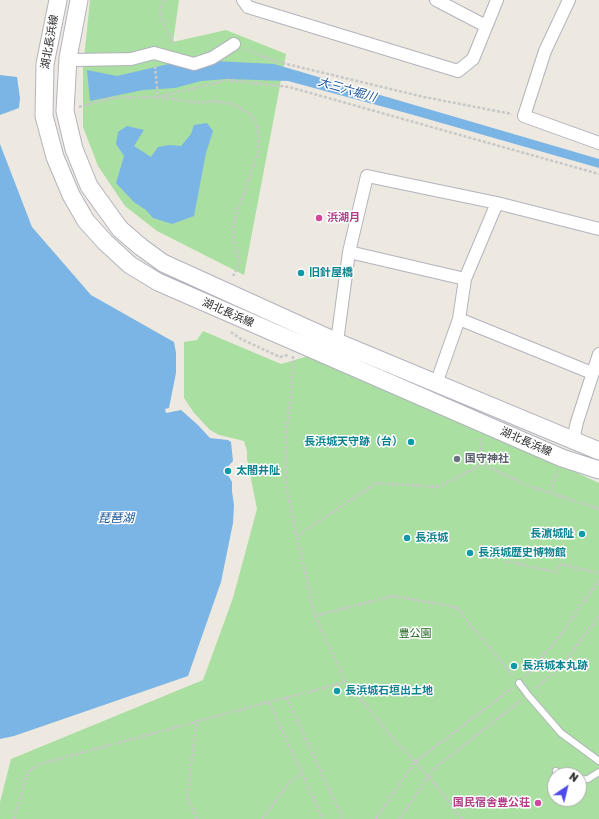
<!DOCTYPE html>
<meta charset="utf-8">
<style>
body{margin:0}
#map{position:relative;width:599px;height:819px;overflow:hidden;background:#ede9e0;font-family:Rubik,sans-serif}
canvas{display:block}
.north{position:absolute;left:547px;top:767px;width:40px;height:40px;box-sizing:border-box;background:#fff;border:1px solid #ababab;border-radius:50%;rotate:35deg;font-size:11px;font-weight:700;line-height:16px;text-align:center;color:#2c2c2c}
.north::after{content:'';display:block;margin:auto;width:14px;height:18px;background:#4e4ced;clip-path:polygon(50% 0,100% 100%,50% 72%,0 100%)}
</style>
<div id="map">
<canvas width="599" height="819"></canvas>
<div class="north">N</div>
</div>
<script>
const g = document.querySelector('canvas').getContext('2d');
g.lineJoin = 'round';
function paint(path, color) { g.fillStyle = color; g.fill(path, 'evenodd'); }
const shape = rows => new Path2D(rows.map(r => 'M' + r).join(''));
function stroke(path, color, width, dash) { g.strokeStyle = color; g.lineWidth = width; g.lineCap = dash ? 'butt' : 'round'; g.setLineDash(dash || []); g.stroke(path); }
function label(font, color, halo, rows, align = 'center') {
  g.font = font + ' Rubik,"Noto Sans JP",sans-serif'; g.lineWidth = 3; g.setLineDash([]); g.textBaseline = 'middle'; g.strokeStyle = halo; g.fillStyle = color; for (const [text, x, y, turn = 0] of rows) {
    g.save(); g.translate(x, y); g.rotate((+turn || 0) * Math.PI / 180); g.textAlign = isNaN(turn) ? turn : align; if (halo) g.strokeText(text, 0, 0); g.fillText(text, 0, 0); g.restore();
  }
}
paint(shape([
 [90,0,179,0,173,42,226,30,286,54,244,275,157,231,125,206,98,166,83,127,83,68],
 [203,331,281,364,312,355,524,448,599,483,599,819,0,819,0,802,11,759,203,680,233,598,257,509,247,459,247,451,244,441,219,435,210,430,194,413,184,398,184,342,197,340],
 [555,775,579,775,579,799,555,799]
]), '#a9dfa0');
paint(shape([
 [214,61,274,64,599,159,599,168,410,114,288,81,227,79,201,81,175,88,143,90,90,101,87,70,117,76,173,63],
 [0,75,17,77,20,98,19,108,0,115],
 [207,123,213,131,206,153,194,216,172,224,153,218,146,210,134,202,116,183,124,156,116,144,118,132,127,126,144,130,134,146,151,157,158,147,169,145,181,146,191,134,194,125],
 [0,144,32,227,91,295,174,342,176,353,176,373,169,408,165,409,166,413,181,410,198,425,210,438,228,440,231,442,233,461,225,470,232,482,232,491,234,505,233,523,221,582,188,676,14,736,0,739]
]), '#7bb5e6');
const lane = shape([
 [519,683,528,695,561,733,599,761],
 [556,771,562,775],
 [579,780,588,779,599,772]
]);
const street = shape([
 [243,0,248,7,458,71,473,59,497,0],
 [436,0,486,26],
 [569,0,545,51,524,116,599,143],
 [68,58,76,60,131,59,154,53,194,64,212,58,234,44],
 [349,252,465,279],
 [459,319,592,373],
 [337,342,349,252,367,176,497,203,599,229],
 [436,384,459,319,465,279,497,203],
 [573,440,577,422,599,354]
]);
const secondary = shape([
 [58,0,45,64,44,116,55,157,71,195,86,221,105,242,130,265,158,282,562,458,599,470],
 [79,0,68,58,65,111,74,149,89,186,120,229,141,247,163,263,337,342,599,451]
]);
stroke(lane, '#b3b3be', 8);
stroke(street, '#b3b3be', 14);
stroke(secondary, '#b3b3be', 19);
stroke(shape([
 [164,0,159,13,173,42,170,44],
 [245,49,274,61,424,97,512,114],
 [155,66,158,97,201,103,214,101,233,104,250,114,256,123,259,135,258,153,234,221,234,243,240,263,233,276],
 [79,107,111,98,158,97,227,80,289,87,599,174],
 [231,332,241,339,280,357,288,355],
 [293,356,291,396,286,435,286,487,297,536],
 [480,438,482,464],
 [551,492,557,471],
 [505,561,555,572,560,564,599,573],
 [315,616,392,596,456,607,514,677],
 [525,677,559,637,599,580],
 [535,688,562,666,599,616],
 [286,697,343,819],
 [302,773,323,819],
 [14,819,28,772,40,764,269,702,346,682],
 [197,819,187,797,197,722],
 [262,819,289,783,302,773,269,702],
 [376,819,415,762,512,688],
 [399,819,434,769,521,700],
 [462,819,440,790,386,730,346,682,315,616,297,536,376,483,439,487,482,464,529,486,599,509]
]), '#c8c8c8', 2.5, [3, 2]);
stroke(lane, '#fff', 6);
stroke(street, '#fff', 12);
stroke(secondary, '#fff', 17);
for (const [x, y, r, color] of [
 [319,218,4,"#d1479c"],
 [301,273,4,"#0f9aa8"],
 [411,442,4,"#0f9aa8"],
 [457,459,4,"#6b7280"],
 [228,471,4,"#0f9aa8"],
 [582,534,4,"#0f9aa8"],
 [407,538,4,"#0f9aa8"],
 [470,553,4,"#0f9aa8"],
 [514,666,4,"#0f9aa8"],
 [337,691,4,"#0f9aa8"],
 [538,803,4,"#d1479c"]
]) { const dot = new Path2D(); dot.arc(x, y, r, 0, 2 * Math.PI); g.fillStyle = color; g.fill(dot); stroke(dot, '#fff', 1.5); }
label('11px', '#2c2c2c', '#fff', [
 ["湖北長浜線",50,42,-80],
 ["湖北長浜線",228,313,24],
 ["湖北長浜線",526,442,24]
]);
label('bold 11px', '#b23c85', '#fff', [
 ["浜湖月",327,218],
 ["国民宿舎豊公荘",530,803,"right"]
], 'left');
label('bold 11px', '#0d838f', '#fff', [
 ["旧針屋橋",309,273],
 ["長浜城天守跡（台）",403,442,"right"],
 ["太閤井阯",236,471],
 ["長濵城阯",574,534,"right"],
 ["長浜城",415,538],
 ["長浜城歴史博物館",478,553],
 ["長浜城本丸跡",522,666],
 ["長浜城石垣出土地",345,691]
], 'left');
label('bold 11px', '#5b616d', '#fff', [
 ["国守神社",465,459]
], 'left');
label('11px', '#216520', '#fff', [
 ["豊公園",415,634]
]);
label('italic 12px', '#185195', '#fff', [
 ["大三六堀川",347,90,16],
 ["琵琶湖",116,519]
]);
</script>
